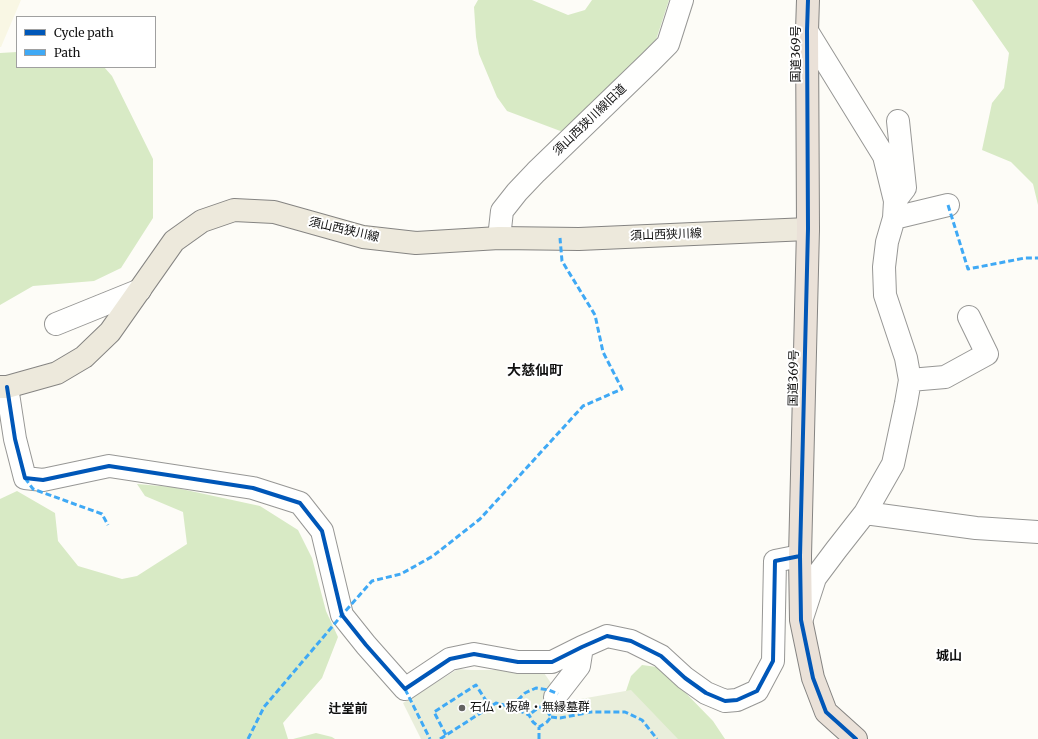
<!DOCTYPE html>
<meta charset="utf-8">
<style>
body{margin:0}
#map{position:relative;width:1038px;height:739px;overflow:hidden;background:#fdfcf7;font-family:Merriweather,serif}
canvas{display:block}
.legend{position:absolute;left:16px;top:16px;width:140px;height:52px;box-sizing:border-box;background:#fff;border:1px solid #a0a0a0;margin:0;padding:5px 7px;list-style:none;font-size:12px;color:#111}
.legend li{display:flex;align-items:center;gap:8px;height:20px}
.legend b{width:20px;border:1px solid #a0a0a0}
</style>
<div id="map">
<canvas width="1038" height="739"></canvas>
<ul class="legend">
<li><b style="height:5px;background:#0057b8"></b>Cycle path</li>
<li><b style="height:5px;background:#3fa9f5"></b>Path</li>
</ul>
</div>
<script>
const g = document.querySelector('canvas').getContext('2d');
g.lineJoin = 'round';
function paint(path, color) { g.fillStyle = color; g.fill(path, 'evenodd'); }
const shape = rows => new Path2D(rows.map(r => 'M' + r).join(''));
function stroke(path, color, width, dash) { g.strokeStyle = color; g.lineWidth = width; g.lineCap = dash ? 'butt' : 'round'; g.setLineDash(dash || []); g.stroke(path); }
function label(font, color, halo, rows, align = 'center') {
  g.font = font + ' Merriweather,"Noto Sans JP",serif'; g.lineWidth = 4; g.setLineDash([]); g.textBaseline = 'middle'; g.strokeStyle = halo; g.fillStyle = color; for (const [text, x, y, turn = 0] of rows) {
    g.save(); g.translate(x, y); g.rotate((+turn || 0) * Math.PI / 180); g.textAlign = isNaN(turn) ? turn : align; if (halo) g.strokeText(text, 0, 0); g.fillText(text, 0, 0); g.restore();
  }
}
paint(shape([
 [0,0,21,0,1,47,0,47]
]), '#f9f7e4');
paint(shape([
 [478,0,532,0,568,15,585,10,592,0,669,0,656,40,563,132,507,111,497,97,479,54,476,37,474,7],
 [972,0,1038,0,1038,205,1033,184,1011,162,982,150,992,103,1004,88,1009,53],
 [17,52,17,67,104,67,112,76,153,159,153,218,121,268,94,281,33,286,0,305,0,53],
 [137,484,172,487,260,506,298,530,312,558,326,611,338,637,322,678,283,723,288,739,0,739,0,499,17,491,55,513,58,541,78,566,122,579,137,576,187,544,183,512,145,496],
 [642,665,657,667,675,682,713,721,725,739,613,739,621,706,631,676],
 [316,733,332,737,335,739,293,739]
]), '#d8eac5');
paint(shape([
 [458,669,471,670,542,670,564,702,631,690,678,739,421,739,403,703]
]), '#e9eedb');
const minor = shape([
 [898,197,905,188,898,121],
 [894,218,948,205],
 [499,238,502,211,517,192,536,172,650,62,668,44,682,0],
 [56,324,140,290],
 [910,380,945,377,987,354,969,317],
 [7,387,15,439,25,478,43,480,109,466,253,488,300,503,322,531,342,615,366,645,405,689,450,659,474,654,518,662,552,662,582,647,607,636,631,641,661,656,685,678,706,693,725,701,737,700,757,691,773,661,775,561,800,556],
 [865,513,976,528,1038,532],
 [802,618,815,578,836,550,865,513,893,464,906,403,910,380,906,358,885,295,884,267,887,242,894,218,895,201,884,156,807,31],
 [555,697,579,666,582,647]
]);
const major = shape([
 [0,387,7,387,57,373,84,357,110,332,174,241,202,221,234,210,274,212,363,237,416,243,499,238,579,239,808,229]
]);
const highway = shape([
 [808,0,807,31,808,229,800,556,801,620,813,678,826,712,856,739]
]);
stroke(minor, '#979795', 24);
stroke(major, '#858482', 24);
stroke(highway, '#858482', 24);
stroke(minor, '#fffffe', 22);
stroke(major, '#ede9dc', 22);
stroke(highway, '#eae1d8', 22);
stroke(shape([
 [948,205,968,269,1025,258,1038,258],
 [25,478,33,489,102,514,108,525],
 [405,689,430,739],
 [512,707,517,701,525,693,536,688,549,690,558,694],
 [551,717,560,718,591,712,625,712,642,720,657,739],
 [446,735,434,712,476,685,490,707],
 [248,739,264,707,342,615,372,581,401,574,433,556,480,519,583,406,622,389,603,352,595,315,562,261,560,238],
 [440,739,496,703,508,706,529,715,533,722,539,727,547,722,551,717,547,711,540,707,534,711,529,715],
 [539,739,539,727]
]), '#3fa9f5', 3, [6, 3]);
stroke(shape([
 [808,0,807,31,808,229,800,556,801,620,813,678,826,712,856,739],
 [7,387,15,439,25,478,43,480,109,466,253,488,300,503,322,531,342,615,366,645,405,689,450,659,474,654,518,662,552,662,582,647,607,636,631,641,661,656,685,678,706,693,725,701,737,700,757,691,773,661,775,561,800,556]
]), '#0057b8', 4);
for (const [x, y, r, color] of [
 [462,708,4,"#646362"]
]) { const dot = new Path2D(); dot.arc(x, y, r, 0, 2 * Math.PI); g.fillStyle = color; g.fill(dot); stroke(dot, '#fff', 1.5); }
label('12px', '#111', '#fff', [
 ["国道369号",797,54,-90],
 ["須山西狭川線旧道",590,120,-44],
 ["須山西狭川線",344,230,13],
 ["須山西狭川線",666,235,-2],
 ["国道369号",794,378,-89]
]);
label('12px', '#111', '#fff', [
 ["石仏・板碑・無縁墓群",470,708]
], 'left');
label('bold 13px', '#111', '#fff', [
 ["城山",949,656],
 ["辻堂前",348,709]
]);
label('bold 14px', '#111', '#fff', [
 ["大慈仙町",535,371]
]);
</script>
